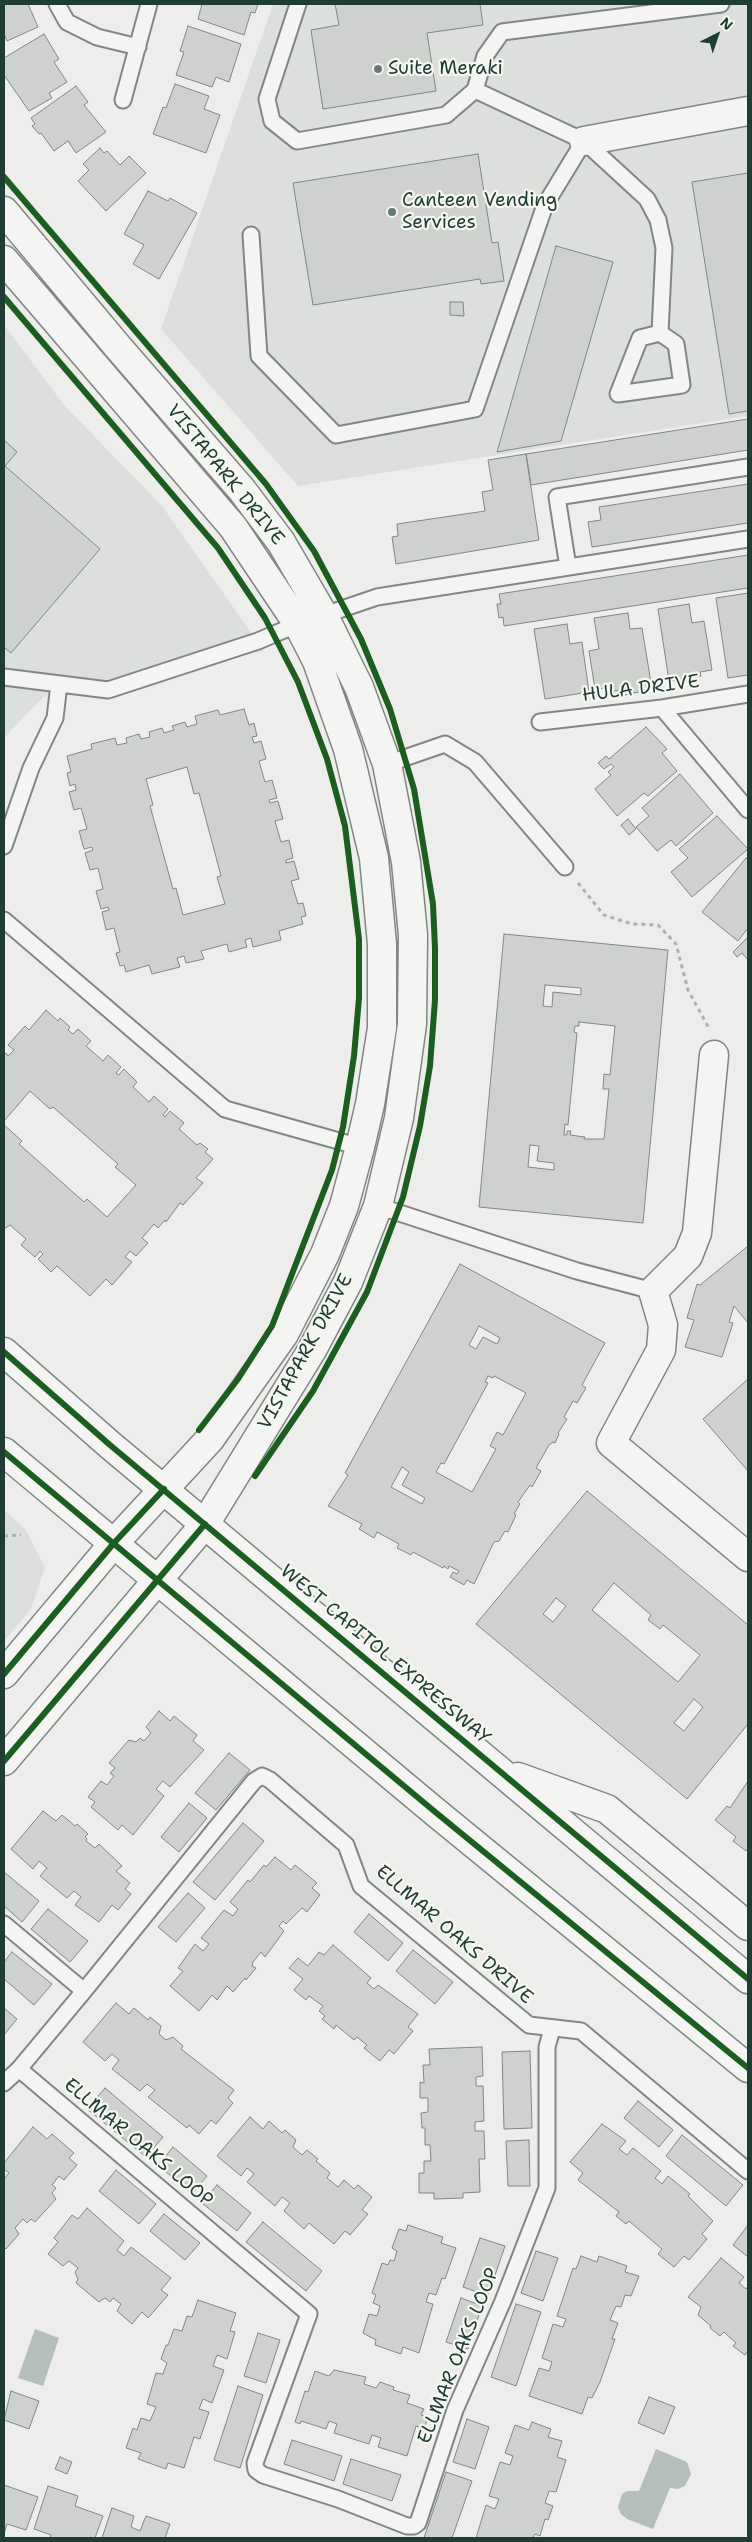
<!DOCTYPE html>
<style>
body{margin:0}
#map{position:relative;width:752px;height:2542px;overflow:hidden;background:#edeeeb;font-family:"Shantell Sans",sans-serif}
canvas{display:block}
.frame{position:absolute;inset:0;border:5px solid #1f3d34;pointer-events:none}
.north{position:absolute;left:692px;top:10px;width:50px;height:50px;-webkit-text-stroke:4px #f6f6f2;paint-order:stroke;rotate:41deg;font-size:14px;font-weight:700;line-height:20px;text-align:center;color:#1f3d34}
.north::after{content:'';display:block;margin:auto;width:18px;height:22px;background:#1f3d34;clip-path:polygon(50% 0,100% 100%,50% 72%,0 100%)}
</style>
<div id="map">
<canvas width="752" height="2542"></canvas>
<div class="frame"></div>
<div class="north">N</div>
</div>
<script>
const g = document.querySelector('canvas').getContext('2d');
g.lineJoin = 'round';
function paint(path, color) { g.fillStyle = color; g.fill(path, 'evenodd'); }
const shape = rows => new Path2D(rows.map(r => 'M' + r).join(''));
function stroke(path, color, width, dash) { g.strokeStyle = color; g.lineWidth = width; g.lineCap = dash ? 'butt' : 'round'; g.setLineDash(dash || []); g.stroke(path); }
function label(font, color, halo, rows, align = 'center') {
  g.font = font + ' "Shantell Sans",sans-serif'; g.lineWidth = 4.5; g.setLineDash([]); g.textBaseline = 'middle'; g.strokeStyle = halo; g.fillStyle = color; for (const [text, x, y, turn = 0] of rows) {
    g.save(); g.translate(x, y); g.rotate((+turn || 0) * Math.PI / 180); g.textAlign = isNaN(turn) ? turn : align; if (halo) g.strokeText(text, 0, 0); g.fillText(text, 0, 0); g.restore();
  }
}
paint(shape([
 [273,4,748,4,748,416,298,486,161,329],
 [4,325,64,405,162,506,264,651,43,697,4,738],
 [4,1510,25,1529,45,1567,31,1609,4,1641]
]), '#dcdfdb');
paint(shape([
 [35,2329,59,2338,43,2386,18,2378],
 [656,2449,687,2462,691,2474,685,2486,678,2489,670,2488,653,2529,627,2519,621,2514,618,2507,622,2494,627,2491,639,2491]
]), '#b6beb9');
const building = shape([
 [4,4,28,4,38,27,7,41,4,34,4,4],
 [202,4,258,4,255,13,251,12,244,35,198,19,202,4],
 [335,4,480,4,483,25,427,33,436,91,323,109,311,30,339,25,335,4],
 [188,26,241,44,229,82,216,77,212,87,176,75,184,52,180,51,188,26],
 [44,34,59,59,54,62,67,82,49,93,52,98,29,111,4,75,4,58,44,34],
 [175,84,209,96,204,109,220,115,206,153,153,134,163,107,166,108,175,84],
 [76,86,88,102,84,105,106,132,76,153,68,141,54,151,41,133,39,134,32,126,35,124,31,118,76,86],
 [100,148,104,153,107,151,120,165,129,156,146,173,106,211,78,181,89,170,83,164,100,148],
 [478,154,492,243,498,242,504,281,481,284,480,279,313,305,293,183,478,154],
 [748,173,748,411,729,414,692,182,748,173],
 [148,191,168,201,170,198,197,213,159,279,133,264,144,245,124,234,148,191],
 [556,246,613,262,561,441,497,452,556,246],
 [450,302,463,302,464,316,450,315,450,302],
 [748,419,748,450,531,485,526,454,748,419],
 [4,440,17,452,5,466,100,549,11,653,4,647,4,440],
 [526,454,539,540,396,564,392,537,398,536,397,524,485,511,482,492,493,490,488,460,526,454],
 [748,484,748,523,592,547,588,522,601,520,599,507,748,484],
 [748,555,748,588,504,626,503,617,499,618,497,604,501,604,499,594,748,555],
 [748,593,748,675,728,678,716,598,748,593],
 [689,604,692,623,704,621,712,670,700,672,701,676,669,681,658,609,689,604],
 [628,613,630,629,642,628,652,689,625,695,622,690,606,692,605,688,595,689,589,651,599,649,594,618,628,613],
 [567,624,570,644,582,642,589,692,545,699,534,629,567,624],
 [244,709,249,725,254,723,257,736,252,737,254,743,261,741,266,759,259,761,265,782,272,780,277,798,269,800,270,803,278,801,283,819,275,821,281,842,289,840,293,858,286,860,286,863,294,861,299,879,291,881,298,904,303,903,306,916,301,917,303,924,279,931,281,940,253,947,251,938,245,940,247,947,229,952,227,944,201,951,204,959,186,963,184,956,177,958,180,967,152,974,149,965,126,972,124,965,120,966,116,953,120,952,114,928,106,930,102,912,109,910,108,907,101,909,96,891,103,889,98,868,90,870,85,853,93,850,92,847,84,849,79,831,87,829,81,808,74,810,69,792,76,790,75,784,70,786,67,773,71,772,67,756,92,749,91,744,115,738,117,745,127,743,126,738,139,734,141,739,150,737,149,732,162,728,164,733,174,730,172,726,185,722,187,727,197,724,195,716,218,710,220,715,244,709],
 [187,767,194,794,199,793,221,876,217,877,225,904,183,915,176,888,173,889,150,806,153,805,146,779,187,767],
 [646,727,667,749,662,753,677,771,648,796,644,793,617,816,595,789,611,775,608,772,614,767,611,764,604,769,598,763,606,756,609,759,646,727],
 [680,774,713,813,676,846,671,840,657,851,636,827,649,816,642,808,680,774],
 [717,816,748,849,692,897,671,872,688,858,679,849,717,816],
 [628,819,636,829,629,835,621,825,628,819],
 [746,858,748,860,748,928,738,941,702,912,746,858],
 [504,934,668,950,643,1223,479,1207,504,934],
 [545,985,581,988,581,995,553,992,552,1007,543,1006,545,985],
 [579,1022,615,1026,610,1075,604,1074,603,1089,609,1089,604,1139,584,1139,585,1137,570,1135,571,1131,567,1131,567,1135,564,1135,565,1124,568,1125,577,1033,574,1032,575,1026,579,1026,579,1022],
 [530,1145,539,1146,537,1161,554,1163,554,1170,528,1167,530,1145],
 [748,937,748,960,742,953,737,957,733,952,748,937],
 [46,1010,58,1021,60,1018,70,1027,68,1030,73,1034,78,1029,91,1041,86,1046,103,1061,108,1055,121,1067,116,1073,119,1075,124,1069,137,1082,133,1087,149,1102,154,1096,168,1109,163,1115,165,1117,170,1111,184,1123,179,1129,197,1145,200,1143,208,1149,205,1152,213,1159,196,1178,203,1183,183,1205,180,1203,166,1222,165,1220,158,1228,154,1224,142,1238,148,1243,136,1256,130,1251,125,1257,132,1262,112,1285,106,1279,90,1296,57,1266,51,1272,38,1259,43,1254,40,1251,35,1257,21,1245,26,1239,10,1225,4,1229,4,1125,22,1141,19,1144,84,1202,87,1199,107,1217,136,1185,115,1167,118,1164,53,1107,50,1109,30,1091,4,1121,4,1055,6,1053,8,1056,14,1050,8,1045,25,1026,29,1030,46,1010],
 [748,1246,748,1323,734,1306,729,1322,733,1323,722,1357,685,1347,694,1320,687,1318,697,1284,700,1285,748,1246],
 [460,1264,605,1343,582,1385,586,1388,577,1403,573,1401,564,1417,567,1419,558,1433,559,1434,555,1443,553,1442,549,1445,536,1468,541,1471,532,1487,530,1485,518,1502,520,1504,514,1514,516,1515,508,1532,505,1531,499,1541,494,1542,474,1584,467,1580,464,1585,450,1577,453,1572,457,1574,459,1571,449,1566,448,1569,444,1566,443,1568,413,1552,411,1555,397,1548,399,1544,377,1532,374,1538,359,1529,362,1524,328,1506,348,1475,345,1473,460,1264],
 [479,1326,500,1338,497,1344,483,1337,476,1349,469,1345,479,1326],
 [488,1376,493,1378,494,1376,526,1393,503,1435,497,1432,490,1446,496,1449,472,1492,436,1472,441,1463,444,1464,488,1383,485,1382,488,1376],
 [402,1467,409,1472,402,1485,425,1498,422,1504,391,1487,402,1467],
 [748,1379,748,1471,703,1419,748,1379],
 [587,1491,748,1625,748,1724,687,1799,476,1624,587,1491],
 [614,1583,651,1615,648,1620,660,1629,663,1625,700,1655,678,1682,592,1610,614,1583],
 [556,1598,566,1606,553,1622,543,1614,556,1598],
 [694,1699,703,1707,684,1731,674,1723,694,1699],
 [159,1711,170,1721,174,1716,197,1735,193,1741,204,1750,170,1787,163,1781,156,1789,164,1796,133,1835,122,1825,118,1830,91,1807,95,1802,88,1797,101,1781,107,1785,114,1776,110,1773,115,1768,109,1763,129,1740,136,1742,140,1738,144,1741,151,1733,146,1727,159,1711],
 [229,1753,250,1770,216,1810,195,1793,229,1753],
 [748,1781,748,1848,746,1851,733,1841,736,1837,715,1820,727,1806,730,1808,748,1781],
 [189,1803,207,1818,179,1852,161,1837,189,1803],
 [43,1811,56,1821,62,1815,75,1826,77,1824,88,1834,85,1837,87,1839,86,1841,95,1848,99,1844,122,1866,116,1871,130,1883,125,1889,131,1894,118,1910,112,1905,99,1922,75,1905,81,1897,74,1891,67,1898,40,1876,47,1868,39,1861,33,1869,11,1849,43,1811],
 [243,1823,264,1841,215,1900,193,1882,243,1823],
 [275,1857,291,1870,295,1865,317,1883,312,1888,320,1895,307,1912,302,1908,286,1924,283,1921,279,1926,284,1931,265,1957,261,1952,253,1962,252,1966,256,1968,246,1980,245,1978,233,1992,227,1986,217,2000,212,1995,199,2011,170,1986,183,1971,178,1968,195,1944,203,1951,209,1944,201,1938,224,1910,233,1916,238,1909,230,1902,248,1880,250,1882,264,1865,266,1867,275,1857],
 [4,1872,39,1901,22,1922,4,1906,4,1872],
 [188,1893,205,1908,176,1942,158,1927,188,1893],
 [48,1909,88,1941,70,1962,31,1929,48,1909],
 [369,1914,403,1943,388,1961,354,1932,369,1914],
 [333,1945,371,1978,367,1983,374,1989,378,1985,418,2014,408,2027,413,2031,394,2054,389,2050,380,2061,364,2048,367,2045,357,2037,354,2040,336,2025,334,2029,322,2019,325,2016,319,2011,323,2006,309,1996,306,2000,294,1990,303,1979,289,1968,298,1958,308,1966,319,1952,324,1955,333,1945],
 [413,1950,453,1982,435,2004,396,1971,413,1950],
 [12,1952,52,1984,34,2005,4,1979,4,1962,12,1952],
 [116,2003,129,2014,134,2008,148,2020,150,2017,161,2026,159,2034,166,2040,173,2037,183,2046,181,2049,234,2090,228,2098,233,2103,216,2124,211,2120,199,2134,189,2125,187,2128,148,2097,155,2090,147,2084,140,2091,112,2069,119,2060,112,2054,105,2061,83,2042,116,2003],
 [4,2005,4,2008,17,2019,4,2035,4,2005],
 [482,2047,483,2076,476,2077,476,2086,483,2086,484,2121,475,2122,475,2131,484,2131,485,2159,479,2159,480,2192,463,2193,463,2198,434,2199,434,2193,419,2193,419,2173,424,2173,424,2161,431,2161,430,2145,425,2145,425,2128,422,2128,421,2113,428,2112,428,2098,420,2098,420,2082,424,2083,423,2065,430,2065,429,2049,482,2047],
 [530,2051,532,2128,504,2129,502,2052,530,2051],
 [105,2088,163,2137,146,2157,87,2109,105,2088],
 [638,2101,673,2130,659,2147,624,2118,638,2101],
 [250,2117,263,2129,269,2121,282,2133,285,2130,296,2140,293,2147,302,2155,307,2150,318,2159,316,2161,330,2173,327,2178,338,2187,344,2180,354,2189,358,2185,372,2197,362,2210,368,2214,350,2235,345,2231,334,2244,309,2223,304,2229,284,2211,290,2203,282,2197,275,2206,247,2182,254,2174,247,2168,241,2176,217,2156,250,2117],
 [602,2124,626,2141,619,2149,627,2155,633,2148,661,2171,655,2178,662,2184,668,2176,690,2194,688,2196,713,2221,702,2234,707,2239,689,2260,684,2256,674,2267,658,2254,662,2249,629,2221,626,2224,616,2216,619,2212,578,2180,583,2173,570,2162,602,2124],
 [33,2127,47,2139,52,2134,74,2153,69,2158,77,2165,64,2180,59,2176,52,2185,56,2188,52,2193,56,2199,35,2222,31,2219,27,2223,23,2219,15,2228,19,2234,6,2249,4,2247,4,2179,9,2173,4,2169,4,2163,33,2127],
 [682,2135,743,2185,726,2206,666,2156,682,2135],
 [529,2140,530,2186,508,2186,506,2141,529,2140],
 [173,2147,207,2176,192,2194,158,2165,173,2147],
 [116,2170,156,2204,139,2224,99,2191,116,2170],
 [217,2185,251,2213,237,2231,202,2203,217,2185],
 [87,2208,124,2241,117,2250,124,2256,131,2247,171,2278,161,2290,168,2295,148,2318,142,2312,132,2324,117,2311,121,2304,113,2298,110,2302,105,2298,99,2302,76,2283,78,2279,75,2272,78,2268,69,2261,63,2266,48,2254,58,2242,54,2238,72,2215,78,2219,87,2208],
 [164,2214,200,2243,185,2260,150,2231,164,2214],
 [263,2222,322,2271,306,2291,246,2242,263,2222],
 [408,2225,443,2237,441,2243,456,2248,445,2279,442,2278,436,2295,429,2293,426,2302,433,2304,419,2353,403,2347,401,2354,375,2345,376,2340,363,2333,369,2314,377,2316,380,2306,373,2303,376,2295,372,2293,382,2263,388,2265,390,2260,394,2261,397,2251,392,2248,399,2229,406,2231,408,2225],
 [748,2225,748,2257,733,2245,748,2225],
 [480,2238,505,2246,488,2296,463,2287,480,2238],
 [536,2251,558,2258,543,2301,521,2293,536,2251],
 [581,2256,597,2262,599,2256,627,2266,625,2272,639,2276,631,2296,625,2295,621,2307,616,2306,610,2320,618,2323,612,2339,615,2339,600,2382,592,2398,588,2397,582,2414,529,2396,539,2368,549,2371,552,2362,542,2358,553,2324,563,2327,566,2319,557,2316,573,2268,576,2269,581,2256],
 [721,2258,744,2277,739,2283,746,2289,748,2286,748,2351,745,2355,733,2346,736,2343,724,2332,720,2336,710,2328,711,2326,698,2315,701,2307,688,2297,721,2258],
 [461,2298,482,2306,468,2349,446,2342,461,2298],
 [198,2300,236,2313,230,2331,235,2332,227,2359,217,2355,213,2366,224,2370,212,2403,203,2399,199,2409,209,2412,200,2439,194,2437,184,2468,168,2463,166,2469,138,2459,141,2453,126,2448,133,2428,137,2430,141,2418,150,2421,156,2407,147,2404,156,2373,163,2374,167,2363,161,2359,166,2345,168,2345,174,2329,182,2331,187,2316,192,2317,198,2300],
 [516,2304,541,2312,516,2386,491,2377,516,2304],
 [258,2333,280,2340,266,2383,244,2376,258,2333],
 [334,2370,366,2377,364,2384,376,2388,380,2382,394,2387,393,2390,410,2395,407,2403,424,2409,421,2415,428,2417,424,2429,416,2426,407,2456,378,2447,381,2438,372,2435,369,2444,334,2433,337,2424,329,2421,326,2429,301,2421,300,2424,295,2422,305,2391,308,2392,315,2371,329,2376,334,2370],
 [238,2386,263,2395,240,2468,214,2460,238,2386],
 [11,2391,39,2401,29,2429,4,2420,11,2391],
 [649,2397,675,2407,664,2434,638,2423,649,2397],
 [467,2419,489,2427,475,2469,453,2462,467,2419],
 [532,2422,551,2429,548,2437,562,2441,557,2457,566,2460,556,2492,549,2491,545,2503,553,2506,548,2520,545,2519,540,2536,535,2534,533,2538,476,2538,486,2505,495,2509,499,2499,489,2496,500,2462,510,2465,513,2456,505,2453,515,2425,529,2430,532,2422],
 [292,2440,342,2456,334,2481,284,2464,292,2440],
 [60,2457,72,2462,67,2474,55,2469,60,2457],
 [351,2459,401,2475,392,2501,343,2484,351,2459],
 [446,2472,472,2481,452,2538,424,2538,446,2472],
 [4,2485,38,2497,26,2530,7,2524,4,2534,4,2485],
 [48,2486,78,2496,75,2506,103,2516,95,2538,50,2538,51,2535,34,2529,48,2486],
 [112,2508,134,2516,131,2527,140,2531,146,2516,170,2524,165,2538,102,2538,112,2508]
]);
paint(building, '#cfd1cf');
stroke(building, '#818784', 1);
const lane = shape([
 [57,4,67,22,97,37,138,47],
 [298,4,267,99,272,121,297,141,446,115,475,90,485,56,502,32,721,4],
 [475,90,584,141,647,199,658,220,664,248,660,333,676,344,682,385,618,394,640,338,660,333],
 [123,100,149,4],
 [251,235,259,356,336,435,475,409,545,205,584,141],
 [568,567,557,497,748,467],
 [4,677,108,690,258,641,298,624,377,597,748,539],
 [662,708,748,810],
 [540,722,662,708,748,694],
 [387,764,445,744,475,762,565,867],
 [4,846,31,768,55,718,59,684],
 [4,920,225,1109,360,1147],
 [378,1206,577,1271,653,1291],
 [4,1924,84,1991],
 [19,2069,309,2314,255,2463,256,2470,263,2475,338,2499,407,2526,414,2526,418,2523,455,2410,503,2301,547,2188,547,2047,552,2029],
 [4,2083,19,2069,84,1991,254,1781,262,1776,270,1780,346,1845,361,1886,529,2025,581,2031,748,2171]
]);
const street = shape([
 [584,141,748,111],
 [714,1055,697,1233,688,1256,653,1291,663,1325,661,1350,611,1443,748,1557]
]);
const secondary = shape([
 [4,211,118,347,242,490,281,542,324,616,359,687,387,764,406,862,413,935,412,1024,399,1118,378,1206,348,1282,312,1350,205,1524,4,1761],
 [4,260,233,527,298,624,317,661,348,749,374,858,382,944,382,1028,370,1104,360,1147,344,1206,325,1254,284,1334,210,1439,114,1543,4,1674]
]);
const highway = shape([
 [4,1352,110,1445,748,1979],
 [4,1452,434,1811,748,2068],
 [518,1777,607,1809,748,1926]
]);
stroke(lane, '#818784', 19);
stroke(street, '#818784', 31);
stroke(secondary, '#818784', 31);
stroke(highway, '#818784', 31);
stroke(shape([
 [578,883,604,915,632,924,658,925,676,944,688,990,710,1030],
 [4,1536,21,1535]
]), '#afb2b0', 3, [4, 4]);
stroke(lane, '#f4f4f2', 15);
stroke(street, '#f4f4f2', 28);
stroke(secondary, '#f4f4f2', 28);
stroke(highway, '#f4f4f2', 28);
stroke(shape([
 [4,177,266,484,314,551,361,639,390,709,414,789,433,904,435,948,435,1000,430,1066,420,1126,403,1197,367,1292,313,1391,255,1476],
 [4,297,218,548,265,618,298,682,327,759,345,826,359,939,359,998,354,1056,343,1127,332,1170,272,1326,238,1379,199,1430],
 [4,1352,110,1445,748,1979],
 [4,1452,434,1811,748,2068],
 [4,1674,114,1543,164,1489],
 [4,1761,205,1524]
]), '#1b5e20', 6);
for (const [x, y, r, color] of [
 [378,69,5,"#677b74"],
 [392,212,5,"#677b74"]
]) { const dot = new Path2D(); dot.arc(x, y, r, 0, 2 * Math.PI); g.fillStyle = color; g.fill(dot); stroke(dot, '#f6f6f2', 2); }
label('19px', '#1f3d34', '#f6f6f2', [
 ["Suite Meraki",388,69],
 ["Canteen Vending",402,201],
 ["Services",402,223]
], 'left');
label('19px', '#1f3d34', '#f6f6f2', [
 ["VISTAPARK DRIVE",225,475,51],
 ["HULA DRIVE",641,689,-7],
 ["VISTAPARK DRIVE",306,1352,-61],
 ["WEST CAPITOL EXPRESSWAY",385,1655,40],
 ["ELLMAR OAKS DRIVE",454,1935,41],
 ["ELLMAR OAKS LOOP",138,2143,40],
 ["ELLMAR OAKS LOOP",459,2356,-68]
]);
</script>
